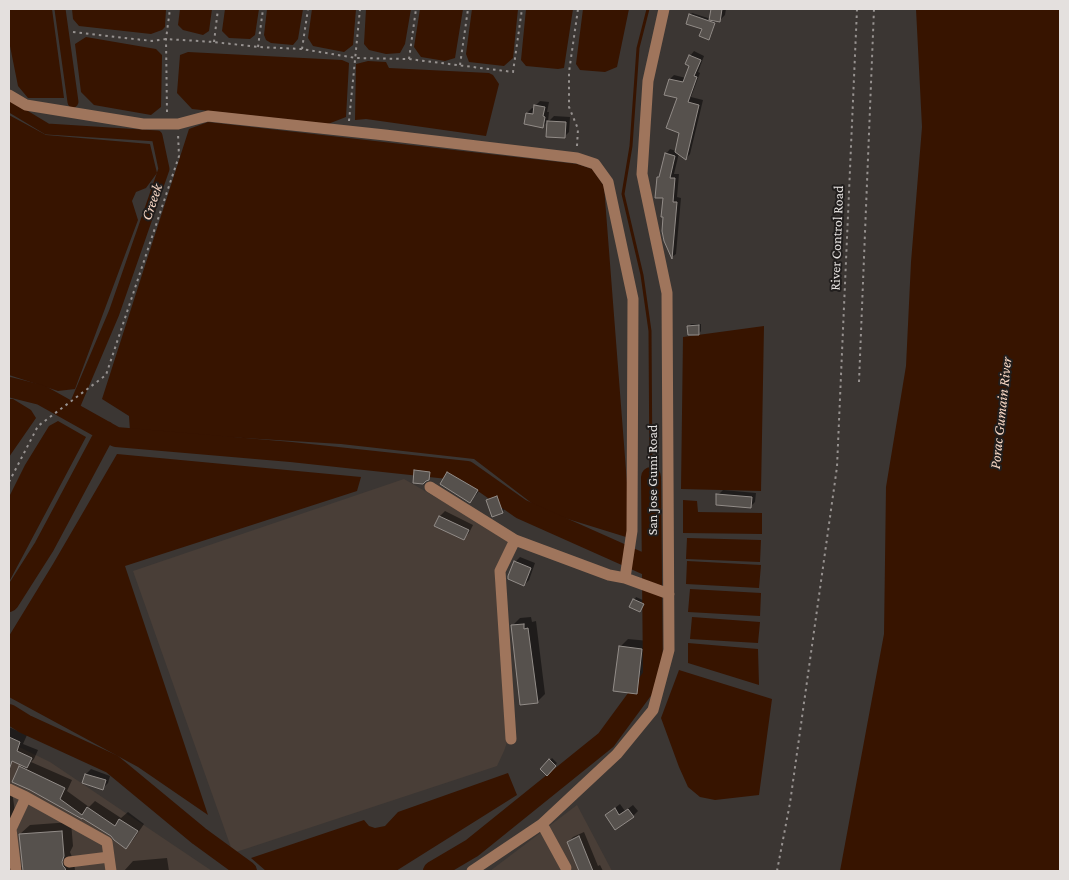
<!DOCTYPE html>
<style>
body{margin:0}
#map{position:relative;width:1069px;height:880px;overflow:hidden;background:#3b3633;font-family:"Crimson Pro",serif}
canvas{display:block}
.frame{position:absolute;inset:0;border:10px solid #e4e0de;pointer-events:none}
</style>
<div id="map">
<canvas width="1069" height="880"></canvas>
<div class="frame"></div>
</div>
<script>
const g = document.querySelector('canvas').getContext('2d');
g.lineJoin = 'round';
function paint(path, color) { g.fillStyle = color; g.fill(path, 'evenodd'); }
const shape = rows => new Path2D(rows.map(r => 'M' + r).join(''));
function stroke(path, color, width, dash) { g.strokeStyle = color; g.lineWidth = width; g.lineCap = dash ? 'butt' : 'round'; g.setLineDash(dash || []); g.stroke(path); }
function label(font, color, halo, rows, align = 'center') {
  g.font = font + ' "Crimson Pro",serif'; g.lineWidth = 4; g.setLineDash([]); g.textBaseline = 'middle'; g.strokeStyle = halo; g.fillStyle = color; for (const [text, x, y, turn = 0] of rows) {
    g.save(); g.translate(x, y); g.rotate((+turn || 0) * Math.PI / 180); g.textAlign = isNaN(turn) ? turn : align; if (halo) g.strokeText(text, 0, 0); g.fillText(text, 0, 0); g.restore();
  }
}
paint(shape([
 [404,479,510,540,495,570,508,739,504,751,497,766,233,853,133,571],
 [9,742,50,762,212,871,9,871],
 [577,805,612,871,490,871]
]), '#493e37');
paint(shape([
 [9,9,52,9,64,98,28,98,18,86,9,41],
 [72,9,166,9,165,27,162,30,151,34,79,26,73,19],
 [180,9,212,9,209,31,203,35,183,30,178,25],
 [225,9,259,9,255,35,250,39,229,38,222,31],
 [267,9,303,9,298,39,293,45,271,43,266,40,264,35],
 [312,9,356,9,353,45,344,52,313,46,308,38],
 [366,9,411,9,405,44,400,53,386,54,369,50,364,44],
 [420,9,463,9,455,58,445,61,421,57,414,47],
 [472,9,518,9,513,58,504,66,469,62,466,54],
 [526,9,573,9,564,68,558,69,526,66,521,60],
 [583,9,629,9,617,67,605,72,580,70,576,64],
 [916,9,1060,9,1060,871,840,871,884,634,886,487,906,366,911,262,922,127],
 [86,37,156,49,162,55,161,107,151,115,94,105,81,92,75,44],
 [188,52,342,60,349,63,346,117,328,124,192,109,177,93,180,55],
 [368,61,386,62,389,68,489,73,493,75,499,84,486,136,366,119,355,120,356,64],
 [9,115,46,135,150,144,157,173,146,188,136,192,132,201,138,220,75,389,58,391,9,375],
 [208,122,577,164,592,169,604,186,630,522,626,537,542,511,474,459,341,444,130,431,129,416,102,399,189,129],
 [764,326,761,491,681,489,683,337],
 [9,399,13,399,31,410,36,418,9,457],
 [58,421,86,437,9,582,9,497,25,465,49,426],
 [117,454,361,477,357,491,125,566,208,815,138,767,9,697,9,636,53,564],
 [683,500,697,501,698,512,762,513,762,534,683,533],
 [687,538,761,540,760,562,686,559],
 [687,561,761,565,759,588,686,584],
 [690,589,761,593,760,616,688,612],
 [692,617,760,622,758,643,690,639],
 [688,643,758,649,759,685,688,663],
 [679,670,772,699,759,795,715,800,700,797,688,787,679,767,661,718],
 [508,773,517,795,396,871,266,871,251,858,364,820,369,826,375,828,385,826,398,812]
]), '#371400');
paint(shape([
 [712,9,726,9,725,15,720,20,716,20,711,36,709,38,703,29,690,15,692,13,711,19],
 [694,51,704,56,698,72,700,73,691,97,703,100,690,154,686,159,679,153,674,174,679,174,677,197,681,198,676,254,672,257,665,241,664,197,658,177,660,175,666,154,670,149,676,151,681,132,679,97,670,79,674,75,686,78,691,65,690,56],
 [540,101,549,102,547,112,549,112,548,121,543,126,527,113,532,108,535,109,535,106],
 [554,116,570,117,569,132,564,137,549,121],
 [691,324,701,324,701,331,699,334,689,326],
 [456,464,485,481,477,494,469,501,441,484,448,472],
 [421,466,434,467,433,473,428,479,416,471],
 [723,490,756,493,755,502,750,507,718,495],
 [502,492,507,507,502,512,487,500,492,495],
 [445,511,473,525,469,533,464,538,436,525,440,516],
 [520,557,535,563,529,580,524,585,515,562],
 [636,597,645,601,642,608,631,606],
 [531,617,532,622,536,621,545,694,537,702,512,626,520,618],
 [628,639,649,641,644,685,636,693,620,647],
 [9,727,27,735,23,744,38,750,34,759,31,762,72,780,67,791,89,807,95,801,121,818,128,812,144,824,133,840,126,847,112,835,83,817,82,818,20,767,23,764,9,758],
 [552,758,557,763,547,774,542,769],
 [91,769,110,776,108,783,103,788,86,774],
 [9,791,12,791,15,812,18,862,24,871,9,871],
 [620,804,625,811,633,805,638,811,633,816,606,815],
 [71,822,73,846,70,852,72,857,74,859,75,871,24,871,20,834,30,825],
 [584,832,598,866,600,865,603,871,581,871,568,842,573,837],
 [167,858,169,871,124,871,133,861]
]), '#0007');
stroke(shape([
 [648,9,638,48,631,146,623,194,642,275,650,331,651,477]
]), '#371400', 3);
stroke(shape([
 [60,9,73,102],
 [9,106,47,129,157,136,164,169,114,313,72,412]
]), '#371400', 11);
stroke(shape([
 [9,387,41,395,116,437,291,452,467,471,521,509,651,567],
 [9,602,44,547,106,431],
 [9,714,25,724,112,764,199,836,247,871],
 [433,871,472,848,606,740,653,676,651,477]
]), '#371400', 20);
const building = shape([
 [711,9,722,9,720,22,709,20,711,9],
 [689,14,715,23,709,40,699,36,702,29,686,24,689,14],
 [689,55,701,60,694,76,697,77,688,102,699,105,686,160,675,152,679,133,666,128,677,98,664,95,669,79,683,82,689,66,685,64,689,55],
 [534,105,545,107,543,116,545,117,543,128,524,124,526,113,533,114,534,105],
 [547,121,566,122,565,138,546,137,547,121],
 [665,153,675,156,670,178,675,178,673,202,677,202,672,259,664,241,662,231,663,217,661,217,663,198,655,198,657,177,659,177,665,153],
 [699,325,699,335,688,335,687,326,699,325],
 [414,470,430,472,429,480,426,481,423,484,413,483,414,470],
 [447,472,478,490,470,503,440,484,447,472],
 [716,494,752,497,751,508,716,505,716,494],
 [497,496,503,513,492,517,486,500,497,496],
 [439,516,469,530,464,540,434,526,439,516],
 [514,561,531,568,524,586,508,579,508,576,514,561],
 [633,599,644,604,640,612,629,607,633,599],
 [524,624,524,629,528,628,538,703,520,705,511,625,524,624],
 [619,646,642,649,637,694,613,691,619,646],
 [9,737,20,742,17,751,32,758,27,768,12,761,9,770,9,737],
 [549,759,556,766,547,776,540,769,549,759],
 [19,766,65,788,60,799,82,815,87,807,115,826,119,819,138,831,126,849,114,840,111,836,82,818,82,819,30,790,12,782,19,766],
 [85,774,106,780,103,790,82,783,85,774],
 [615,808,619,815,628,809,634,817,615,830,605,815,615,808],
 [62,831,64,856,62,862,63,866,65,868,66,871,23,871,19,834,62,831],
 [579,836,593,871,579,871,567,842,579,836]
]);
paint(building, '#56514d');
stroke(building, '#928c88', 1);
stroke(shape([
 [73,32,152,41,166,39,214,42,258,47,302,49,356,58,409,59,513,72,522,9],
 [214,42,218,9],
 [258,47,263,9],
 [302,49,308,9],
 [409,59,416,9],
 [460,65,468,9],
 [167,112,166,39,170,9],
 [349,121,360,9],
 [577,146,578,129,569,107,569,72,578,9],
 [859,382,874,9],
 [9,482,38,426,106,375,179,156,178,134],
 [777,871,790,803,837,467,857,9]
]), '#979290', 2, [2.5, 4]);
stroke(shape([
 [9,95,26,105,143,124,178,124,208,116,385,135,577,158,595,164,608,182,633,299,632,531,625,578],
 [430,487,515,540,609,575,625,578,669,594],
 [511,739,500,571,515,540],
 [9,789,26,797,107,842,111,871],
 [542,824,566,868],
 [69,862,109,857],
 [16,871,11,829,26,797],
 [472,871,542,824,617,754,653,710,669,650,667,293,642,174,648,81,664,9]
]), '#9f755c', 11);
label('14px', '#e4e0de', '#211e1d', [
 ["River Control Road",837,238,-88],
 ["San Jose Gumi Road",653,480,-90]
]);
label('italic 15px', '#f8d7c4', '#211e1d', [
 ["Creeek",152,202,-71],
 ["Porac Gumain River",1001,413,-84]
]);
</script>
